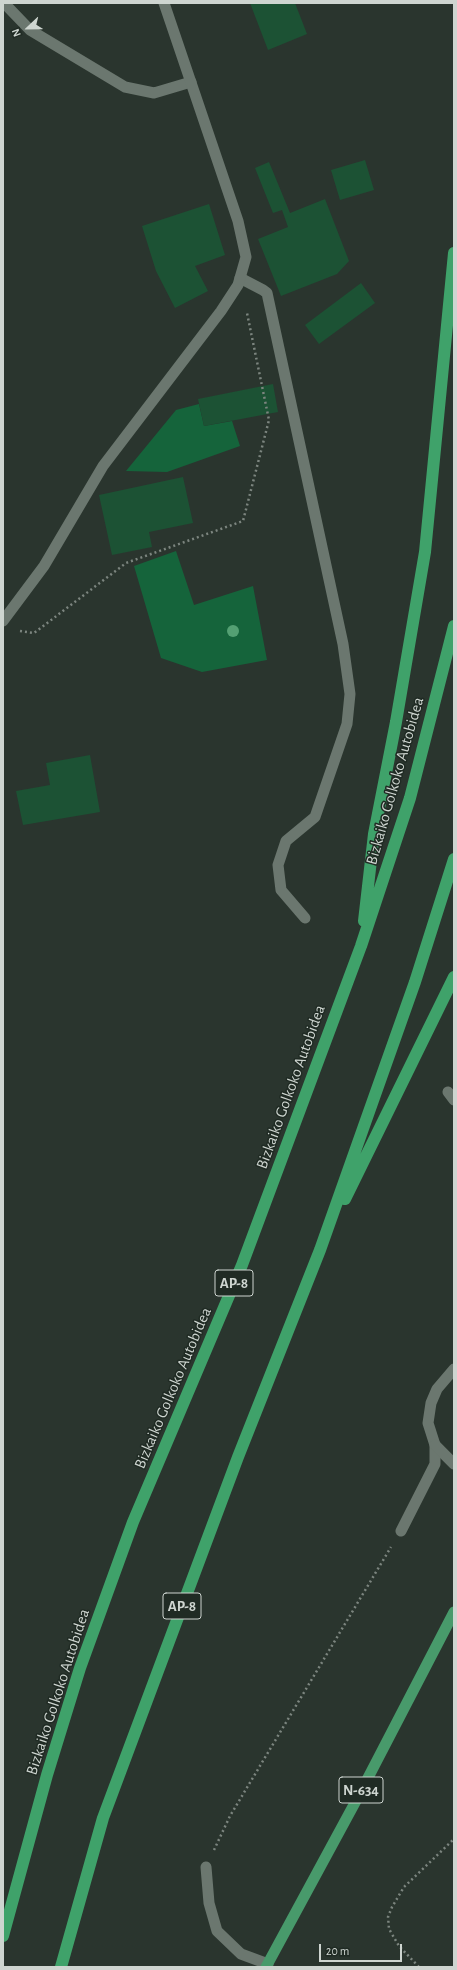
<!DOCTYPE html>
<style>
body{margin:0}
#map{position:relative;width:457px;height:1970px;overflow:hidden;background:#2a352e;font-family:"Alegreya Sans",sans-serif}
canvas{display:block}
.frame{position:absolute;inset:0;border:4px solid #ced5d0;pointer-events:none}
.north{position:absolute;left:8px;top:8px;width:40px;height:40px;-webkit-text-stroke:3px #202b24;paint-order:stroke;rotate:248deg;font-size:11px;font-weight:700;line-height:16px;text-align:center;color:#ced5d0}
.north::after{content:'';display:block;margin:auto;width:14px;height:18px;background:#ced5d0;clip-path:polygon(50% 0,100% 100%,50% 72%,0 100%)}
.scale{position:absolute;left:319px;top:1944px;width:83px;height:18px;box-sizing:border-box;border:2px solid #ced5d0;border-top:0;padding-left:5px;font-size:12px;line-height:14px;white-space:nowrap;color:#ced5d0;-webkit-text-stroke:3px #202b24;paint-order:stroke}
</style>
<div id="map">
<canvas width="457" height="1970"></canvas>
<div class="frame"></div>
<div class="north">N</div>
<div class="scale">20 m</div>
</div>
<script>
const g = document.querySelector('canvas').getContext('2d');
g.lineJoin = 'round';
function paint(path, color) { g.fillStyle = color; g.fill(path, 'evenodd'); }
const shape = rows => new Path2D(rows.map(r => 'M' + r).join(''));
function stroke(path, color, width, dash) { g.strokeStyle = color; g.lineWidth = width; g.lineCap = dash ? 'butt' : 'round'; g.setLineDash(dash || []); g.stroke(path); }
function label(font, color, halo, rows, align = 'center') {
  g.font = font + ' "Alegreya Sans",sans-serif'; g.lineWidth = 3; g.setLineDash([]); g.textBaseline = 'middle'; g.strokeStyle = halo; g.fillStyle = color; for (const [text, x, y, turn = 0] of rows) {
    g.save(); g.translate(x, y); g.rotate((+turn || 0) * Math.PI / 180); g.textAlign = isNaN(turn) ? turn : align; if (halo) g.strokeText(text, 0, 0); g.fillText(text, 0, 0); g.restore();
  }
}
paint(shape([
 [199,404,204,426,232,421,240,446,167,472,126,471,176,410],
 [176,551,194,605,253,586,267,660,202,672,161,658,134,566]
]), '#15643b');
paint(shape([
 [250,3,295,3,307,34,268,50],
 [365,160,374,190,340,200,331,170],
 [269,162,290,213,325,199,349,261,337,274,281,296,258,239,288,227,282,210,273,213,255,168],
 [209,204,225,255,195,266,208,291,175,308,156,271,142,226],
 [361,283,375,303,319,344,305,325],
 [273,384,278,412,204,426,198,399],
 [183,477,193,523,149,532,152,547,112,555,99,495],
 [90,755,100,812,23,825,16,791,50,785,46,763]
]), '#1c5234');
stroke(shape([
 [20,631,34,633,126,563,243,521,269,420,247,313],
 [214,1850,230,1816,391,1547],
 [419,1967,399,1946,389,1929,388,1917,392,1907,404,1887,454,1839]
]), '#7c857f', 2.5, [2, 3]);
stroke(shape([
 [240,278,263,290,267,293,343,644,350,694,347,724,315,817,286,841,278,865,281,890,305,918],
 [448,1092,454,1100],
 [401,1531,435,1464,435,1445,428,1423,431,1403,437,1389,454,1369],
 [206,1867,209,1903,217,1931,241,1954,268,1964]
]), '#6b776f', 11);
stroke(shape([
 [435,1445,454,1464]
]), '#6b776f', 11);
stroke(shape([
 [4,3,30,30,125,87,154,93,191,82]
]), '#6b776f', 11);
stroke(shape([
 [3,621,44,566,103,466,221,311,238,285,246,257,238,221,164,3]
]), '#6b776f', 11);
stroke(shape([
 [266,1967,357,1799,454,1612]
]), '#489a6b', 11);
stroke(shape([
 [364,921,374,834,396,722,425,552,454,253],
 [345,1199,454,977],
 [3,1936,47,1775,80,1668,133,1522,242,1265,361,946,410,798,454,626],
 [61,1967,103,1818,238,1457,320,1250,415,982,454,859]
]), '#3fa26a', 12);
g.fillStyle = '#54a073';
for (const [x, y] of [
 [233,631]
]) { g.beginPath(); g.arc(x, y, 6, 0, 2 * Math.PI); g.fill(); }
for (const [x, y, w] of [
 [234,1283,38],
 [182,1606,38],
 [361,1790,44]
]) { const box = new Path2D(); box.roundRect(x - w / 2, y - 13, w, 26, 3); g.fillStyle = '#202b24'; g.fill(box); stroke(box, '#ced5d0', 1); }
label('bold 15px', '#ced5d0', null, [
 ["AP-8",234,1283],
 ["AP-8",182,1606],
 ["N-634",361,1790]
]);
label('16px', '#ced5d0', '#202b24', [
 ["Bizkaiko Golkoko Autobidea",395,781,-74],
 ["Bizkaiko Golkoko Autobidea",291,1087,-70],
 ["Bizkaiko Golkoko Autobidea",173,1388,-67],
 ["Bizkaiko Golkoko Autobidea",58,1692,-72]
]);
</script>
